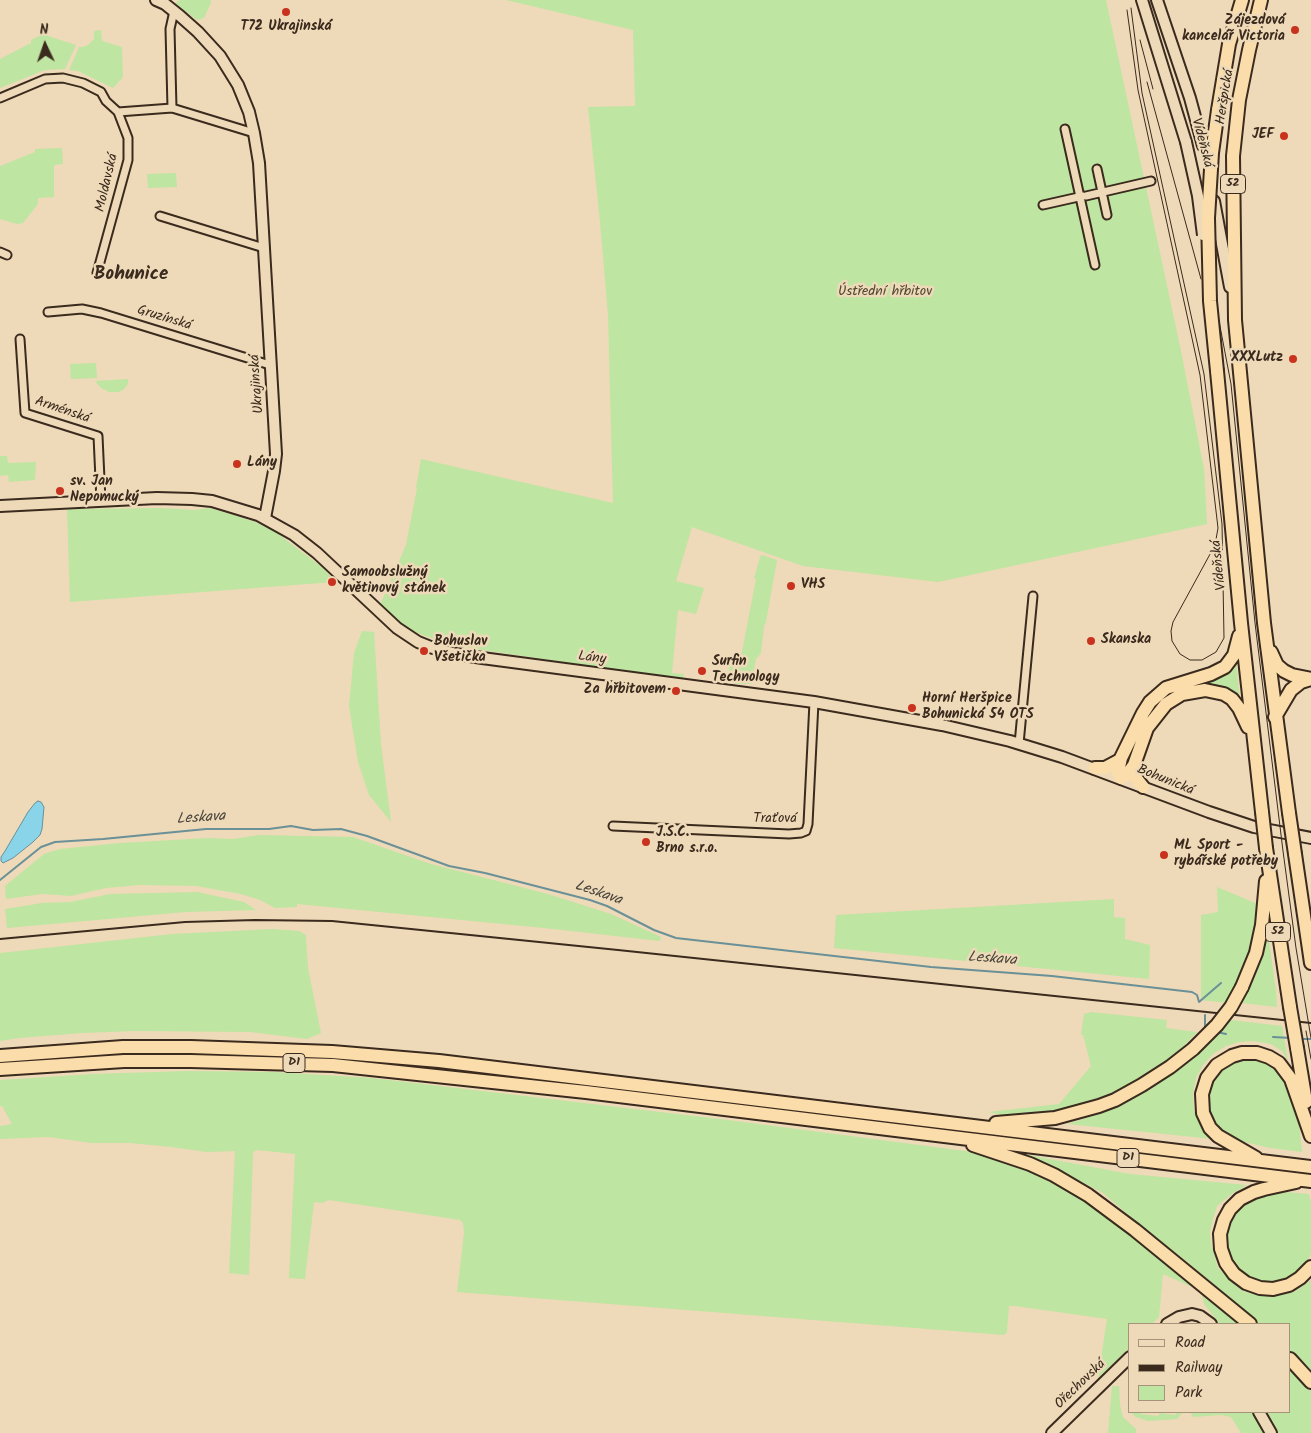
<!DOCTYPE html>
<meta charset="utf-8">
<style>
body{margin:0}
#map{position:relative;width:1311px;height:1433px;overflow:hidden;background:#eedab8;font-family:Kalam,sans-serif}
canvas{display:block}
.legend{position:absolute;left:1128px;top:1323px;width:162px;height:90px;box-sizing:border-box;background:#eedab8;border:1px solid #a6947a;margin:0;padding:6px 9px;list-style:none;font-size:15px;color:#3b2a1e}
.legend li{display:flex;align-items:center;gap:10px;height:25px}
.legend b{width:25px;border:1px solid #a6947a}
.north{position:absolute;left:20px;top:20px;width:50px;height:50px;-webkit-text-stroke:4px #eedab8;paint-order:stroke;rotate:357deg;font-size:14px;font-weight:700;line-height:20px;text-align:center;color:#3b2a1e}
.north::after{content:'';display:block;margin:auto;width:18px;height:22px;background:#3b2a1e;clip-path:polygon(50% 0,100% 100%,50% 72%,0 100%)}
</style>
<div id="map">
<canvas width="1311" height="1433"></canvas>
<ul class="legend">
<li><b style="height:6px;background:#eedab8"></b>Road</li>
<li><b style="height:6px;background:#3b2a1e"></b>Railway</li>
<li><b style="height:14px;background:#bee5a1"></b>Park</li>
</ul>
<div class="north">N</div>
</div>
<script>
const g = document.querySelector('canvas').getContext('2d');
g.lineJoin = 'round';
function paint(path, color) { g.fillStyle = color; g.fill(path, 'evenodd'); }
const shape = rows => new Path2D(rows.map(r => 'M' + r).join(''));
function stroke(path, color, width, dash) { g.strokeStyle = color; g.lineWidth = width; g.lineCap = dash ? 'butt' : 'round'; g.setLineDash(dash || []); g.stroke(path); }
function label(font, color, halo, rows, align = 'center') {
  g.font = font + ' Kalam,sans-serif'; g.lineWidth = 5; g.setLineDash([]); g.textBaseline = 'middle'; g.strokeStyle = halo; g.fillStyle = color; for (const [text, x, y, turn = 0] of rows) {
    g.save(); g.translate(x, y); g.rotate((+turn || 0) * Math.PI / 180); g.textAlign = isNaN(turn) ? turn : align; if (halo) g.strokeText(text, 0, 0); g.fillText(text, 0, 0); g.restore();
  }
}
paint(shape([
 [180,0,211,0,211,3,204,18,197,20,175,3],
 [506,0,1106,0,1181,351,1204,469,1207,524,938,582,803,566,692,527,676,581,704,588,696,614,678,610,672,673,684,674,683,680,469,648,425,636,403,627,380,605,406,545,417,488,416,488,421,459,613,503,608,315,600,222,588,107,635,106,633,30],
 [101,30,102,41,122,47,123,77,113,88,78,71,69,70,79,47,83,47,88,45,94,39,94,31],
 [48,32,48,36,76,45,65,69,45,70,0,88,0,59,31,43,31,40,41,35,41,33],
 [62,148,63,164,54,165,54,197,38,198,38,204,23,223,17,224,0,219,0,166,35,152,35,149],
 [176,173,177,187,148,188,147,174],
 [96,363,97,378,71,379,70,364],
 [128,379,128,384,123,390,119,392,109,392,101,388,95,381],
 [0,456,7,456,8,463,36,462,35,480,9,482,8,475,0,476],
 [162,508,194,510,210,508,253,521,273,530,323,568,335,582,70,602,67,509],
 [762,555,777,560,766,622,764,626,761,653,756,659,751,684,735,684,730,678,729,668,734,661,740,662,756,579,754,578,760,557],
 [362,631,374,632,381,744,391,822,369,795,358,762,349,706,354,653],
 [1236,660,1240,702,1213,688,1153,712,1152,707,1167,694],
 [260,835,353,837,431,864,548,894,611,914,661,937,660,941,544,928,297,904,297,907,275,908,260,900,241,894,196,886,140,885,106,888,71,896,42,894,6,899,5,886,44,854,60,849,120,843,208,838,233,839],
 [1217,887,1260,905,1249,967,1227,1003,1201,1000,1201,915,1218,912],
 [197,892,244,902,256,910,186,912,7,928,5,909,42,903,70,902,110,894],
 [1114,899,1114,917,1125,918,1125,939,1150,945,1149,979,834,948,836,915],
 [273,929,299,931,306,935,308,968,321,1033,307,1039,250,1032,136,1031,83,1033,19,1038,0,1041,0,953,172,934],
 [1268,933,1276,991,1277,1007,1242,1003,1255,976],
 [1091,1012,1167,1020,1166,1028,1197,1032,1179,1051,1151,1072,1106,1097,1058,1111,1014,1118,988,1112,1059,1104,1091,1066,1083,1035,1081,1035,1084,1014],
 [1231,1020,1282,1026,1288,1061,1282,1051,1271,1044,1253,1041,1239,1042,1226,1046,1213,1054,1203,1065,1196,1078,1193,1094,1194,1110,1202,1128,1213,1139,1067,1124,1102,1113,1150,1089,1186,1064,1216,1037],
 [1252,1055,1280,1068,1297,1105,1302,1152,1270,1148,1236,1140,1217,1129,1207,1111,1208,1078,1223,1063],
 [187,1071,274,1072,372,1078,728,1120,973,1152,1033,1170,1083,1197,1244,1324,1220,1324,1204,1304,1201,1291,1163,1274,1159,1317,1152,1324,1130,1324,1130,1347,1098,1378,1107,1319,1015,1306,1009,1306,1007,1332,1004,1335,457,1292,464,1233,463,1223,460,1220,329,1200,322,1203,314,1202,305,1279,289,1278,295,1154,257,1150,253,1152,249,1275,229,1273,235,1151,207,1152,171,1147,130,1143,92,1143,48,1137,0,1139,0,1126,12,1124,2,1106,0,1106,0,1080,93,1074],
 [1023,1154,1130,1174,1247,1185,1233,1193,1217,1206,1213,1219,1210,1232,1211,1243,1218,1268,1243,1291,1261,1296,1279,1295,1294,1292,1311,1280,1311,1373,1290,1351,1290,1324,1260,1324,1185,1260,1140,1225,1103,1193,1047,1164],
 [1285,1192,1309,1194,1311,1203,1311,1254,1307,1262,1289,1279,1273,1283,1254,1282,1242,1275,1233,1265,1226,1247,1226,1229,1235,1211,1247,1202,1271,1194],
 [1290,1367,1311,1389,1311,1433,1278,1433,1267,1412,1290,1412],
 [1112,1386,1119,1386,1120,1405,1123,1417,1136,1429,1136,1433,1108,1433],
 [1130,1412,1140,1412,1141,1414,1158,1416,1160,1413,1176,1415,1176,1412,1182,1413,1177,1419,1148,1421,1136,1417],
 [1190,1412,1255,1412,1266,1433,1241,1433,1231,1417,1222,1415,1193,1417]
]), '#bee5a1');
const water = shape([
 [38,801,41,802,44,807,42,829,40,835,33,842,13,858,3,863,1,861,1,857,5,851,28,812,35,803,38,801]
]);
paint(water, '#89d4e9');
stroke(water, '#6a9098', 1);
stroke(shape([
 [0,880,41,847,55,842,103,839,206,829,269,829,291,826,313,830,341,829,367,836,449,866,485,873,590,900,607,906,654,930,676,938,931,967,1052,976,1192,992,1197,995,1199,1002,1221,983],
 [1205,1030,1205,1015],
 [1217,1032,1226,1034],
 [1273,1037,1291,1038],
 [1301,1039,1311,1039]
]), '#6a9098', 2);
const street = shape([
 [174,11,170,29,172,108,254,133],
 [0,98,45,79,63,78,83,83,101,92,106,101,118,112,128,138,128,160,97,273],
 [118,112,172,108],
 [1065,129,1095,265],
 [1097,169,1107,215],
 [1086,196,1151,181],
 [1043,205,1083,196],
 [160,216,264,248],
 [0,252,7,255],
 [48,312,82,309,101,313,270,365],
 [20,339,25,413,98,436,101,501],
 [1019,744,1033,596],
 [613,826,789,834,801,833,806,831,808,824,814,702]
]);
const secondary = shape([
 [156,0,165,4,180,16,198,32,220,56,238,85,249,112,254,133,259,163,276,454,274,471,265,518],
 [1142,0,1186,142],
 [1157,0,1190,98,1203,146],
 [1214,201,1230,287],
 [0,506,157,498,192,499,212,501,258,515,294,535,317,553,397,628,418,642,433,648,457,654,482,658,814,702,942,725,1010,741,1062,757,1209,812,1254,827,1311,838],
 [1167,1324,1179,1317,1192,1314,1200,1316,1211,1324],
 [1259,1412,1271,1433],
 [1052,1433,1130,1357]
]);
const highway = shape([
 [1261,0,1249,50,1239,100,1233,156,1235,320,1264,623,1289,813],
 [1218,110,1229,44,1242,0],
 [1217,371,1241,623,1262,812],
 [1239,636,1234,655,1225,667,1211,674,1166,688,1150,702,1143,713,1121,758,1118,772,1121,778,1127,775,1134,765,1147,728,1166,704,1182,694,1205,690,1224,694,1232,699,1239,708,1248,727],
 [1271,652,1277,665,1284,671,1292,675,1311,679],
 [1275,717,1291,690,1301,682,1311,679],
 [1134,765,1133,773,1135,777,1143,787],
 [1095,768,1105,768,1120,760],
 [1266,848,1290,1007],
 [1295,854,1311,963],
 [1242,987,1256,953,1262,925,1266,881],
 [1297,1048,1306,1102],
 [0,1056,123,1047,191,1047,332,1052,439,1061,1311,1167],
 [0,1069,124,1061,191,1061,333,1065,586,1092,1311,1181],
 [996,1123,1055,1118,1099,1106,1115,1100,1142,1085,1170,1067,1193,1049],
 [973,1145,1030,1164,1054,1175,1088,1195,1135,1230,1250,1324],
 [1256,1158,1218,1136,1210,1128,1203,1113,1202,1094,1207,1078,1217,1065,1232,1056,1242,1053,1257,1053,1269,1057,1279,1063,1291,1079,1311,1136],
 [1296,1182,1264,1189,1254,1192,1240,1199,1230,1209,1224,1220,1220,1234,1221,1249,1226,1263,1234,1274,1246,1283,1260,1288,1273,1289,1289,1285,1300,1278,1311,1267],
 [1290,1359,1311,1382]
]);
stroke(street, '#3b2a1e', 11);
stroke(secondary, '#3b2a1e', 14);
stroke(highway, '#3b2a1e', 16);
stroke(street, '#eedab8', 7);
stroke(secondary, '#eedab8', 10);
stroke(highway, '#fbddab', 12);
stroke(shape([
 [1127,10,1138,90,1200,375,1218,528,1215,545,1173,622,1171,631,1172,641,1180,654,1190,660,1202,660,1216,652,1224,638,1222,524,1204,374,1142,93,1131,8],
 [1140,40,1153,89],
 [1147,82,1201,279],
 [1219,321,1231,384,1255,623,1283,851,1296,948,1311,1038],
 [1306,1031,1311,1059]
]), '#3b2a1e', 1);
stroke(shape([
 [0,939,185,922,255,920,332,921,618,950,1311,1023]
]), '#3b2a1e', 2);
const secondaryBridge = shape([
 [1186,142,1198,196,1203,235]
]);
const highwayBridge = shape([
 [1217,371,1210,301,1208,218,1212,153,1218,110],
 [1262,812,1266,848],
 [1289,813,1295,854],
 [1290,1007,1297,1048],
 [1193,1049,1217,1025,1231,1007,1242,987]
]);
stroke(secondaryBridge, '#3b2a1e', 14, []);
stroke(highwayBridge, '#3b2a1e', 16, []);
stroke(secondaryBridge, '#eedab8', 10);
stroke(highwayBridge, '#fbddab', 12);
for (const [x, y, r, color] of [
 [286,12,5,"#c8321e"],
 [1295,30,5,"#c8321e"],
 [1284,136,5,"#c8321e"],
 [1293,359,5,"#c8321e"],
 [237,464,5,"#c8321e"],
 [60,491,5,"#c8321e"],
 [332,582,5,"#c8321e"],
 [791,586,5,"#c8321e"],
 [1091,641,5,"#c8321e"],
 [424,651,5,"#c8321e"],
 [702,671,5,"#c8321e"],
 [676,691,5,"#c8321e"],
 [912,708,5,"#c8321e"],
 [646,842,5,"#c8321e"],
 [1164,855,5,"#c8321e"]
]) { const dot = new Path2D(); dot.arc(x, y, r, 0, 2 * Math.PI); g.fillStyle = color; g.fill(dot); stroke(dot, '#eedab8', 2); }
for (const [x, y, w] of [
 [1233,184,25],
 [1278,932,25],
 [294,1063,22],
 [1128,1158,22]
]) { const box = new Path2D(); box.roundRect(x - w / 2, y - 9.5, w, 19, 4); g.fillStyle = '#eedab8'; g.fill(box); stroke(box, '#3b2a1e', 1); }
label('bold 12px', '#3b2a1e', null, [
 ["52",1233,184],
 ["52",1278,932],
 ["D1",294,1063],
 ["D1",1128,1158]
]);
label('bold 14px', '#3b2a1e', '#eedab8', [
 ["Zájezdová",1285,22,"right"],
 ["kancelář Victoria",1285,38,"right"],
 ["T72 Ukrajinská",286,28,"center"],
 ["JEF",1274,136,"right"],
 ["XXXLutz",1283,359,"right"],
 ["Lány",247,464],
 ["sv. Jan",70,483],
 ["Nepomucký",70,499],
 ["Samoobslužný",342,574],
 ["květinový stánek",342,590],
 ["VHS",801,586],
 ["Skanska",1101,641],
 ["Bohuslav",434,643],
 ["Všetička",434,659],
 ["Surfin",712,663],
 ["Technology",712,679],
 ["Za hřbitovem",666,691,"right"],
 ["Horní Heršpice",922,700],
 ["Bohunická 54 OTS",922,716],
 ["J.S.C.",656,834],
 ["Brno s.r.o.",656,850],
 ["ML Sport -",1174,847],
 ["rybářské potřeby",1174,863]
], 'left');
label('14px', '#3b2a1e', '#eedab8', [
 ["Heršpická",1226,97,-81],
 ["Vídeňská",1201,143,75],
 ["Moldavská",108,183,-77],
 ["Gruzínská",164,319,17],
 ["Ukrajinská",258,384,-94],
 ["Arménská",62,411,19],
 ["Vídeňská",1220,565,-96],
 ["Lány",592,659,7],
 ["Bohunická",1165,781,22],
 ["Traťová",775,820],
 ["Ořechovská",1081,1385,-44]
]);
label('14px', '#4f4632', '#eedab8', [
 ["Ústřední hřbitov",885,293]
]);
label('italic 15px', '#47443c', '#eedab8', [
 ["Leskava",201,819,-4],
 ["Leskava",598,894,19],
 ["Leskava",992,960,4]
]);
label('bold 19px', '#3b2a1e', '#eedab8', [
 ["Bohunice",131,276]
]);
</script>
